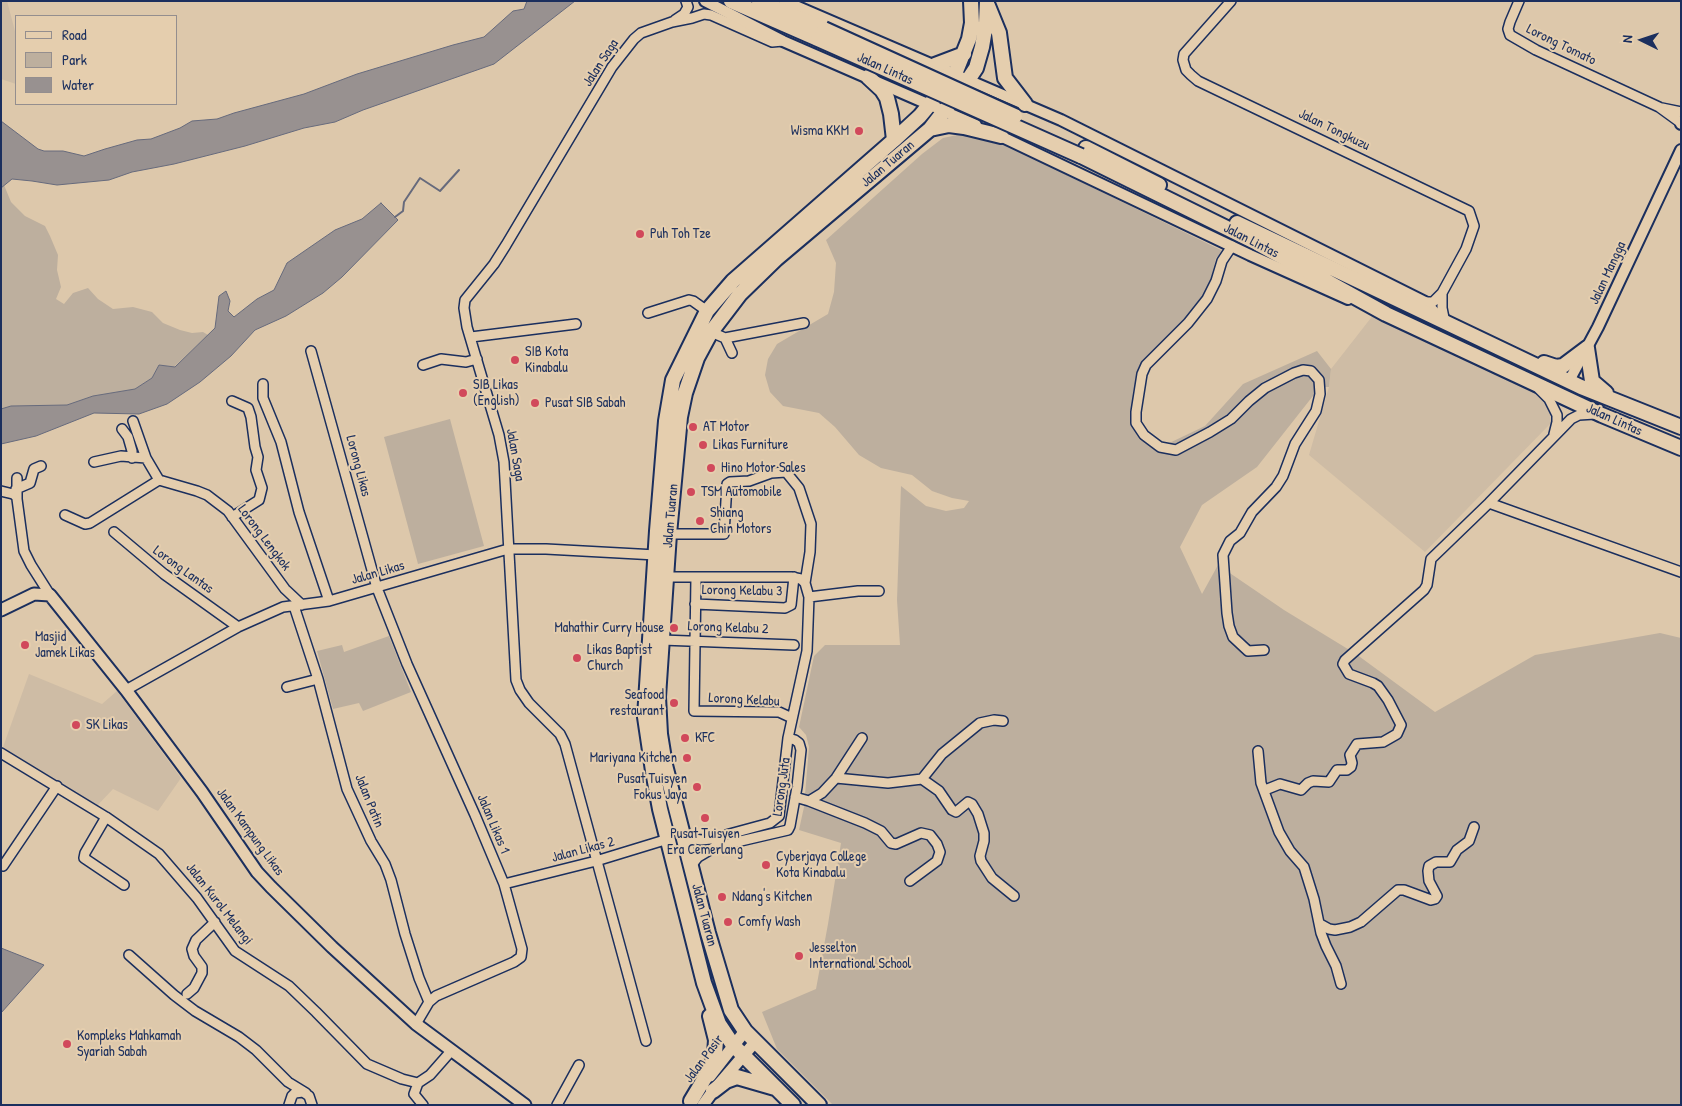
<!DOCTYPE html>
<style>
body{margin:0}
#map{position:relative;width:1682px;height:1106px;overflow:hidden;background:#ddc8ab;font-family:"Patrick Hand",sans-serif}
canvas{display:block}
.frame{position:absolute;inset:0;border:2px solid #1b2f5e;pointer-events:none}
.legend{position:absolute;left:15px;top:15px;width:162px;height:90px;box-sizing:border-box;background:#e5ceae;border:1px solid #948e8e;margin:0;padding:6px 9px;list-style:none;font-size:15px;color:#1b2f5e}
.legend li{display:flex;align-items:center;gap:10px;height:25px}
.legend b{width:25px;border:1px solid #948e8e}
.north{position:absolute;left:1617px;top:15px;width:50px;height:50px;-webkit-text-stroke:4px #e5ceae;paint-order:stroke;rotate:274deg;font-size:14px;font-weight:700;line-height:20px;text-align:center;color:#1b2f5e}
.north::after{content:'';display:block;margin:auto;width:18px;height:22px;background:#1b2f5e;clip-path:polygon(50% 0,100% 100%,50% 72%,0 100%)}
</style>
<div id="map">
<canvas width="1682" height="1106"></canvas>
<div class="frame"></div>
<ul class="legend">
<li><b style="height:6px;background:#e5ceae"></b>Road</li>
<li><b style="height:14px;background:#bdaf9e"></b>Park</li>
<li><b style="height:14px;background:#989190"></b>Water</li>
</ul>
<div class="north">N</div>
</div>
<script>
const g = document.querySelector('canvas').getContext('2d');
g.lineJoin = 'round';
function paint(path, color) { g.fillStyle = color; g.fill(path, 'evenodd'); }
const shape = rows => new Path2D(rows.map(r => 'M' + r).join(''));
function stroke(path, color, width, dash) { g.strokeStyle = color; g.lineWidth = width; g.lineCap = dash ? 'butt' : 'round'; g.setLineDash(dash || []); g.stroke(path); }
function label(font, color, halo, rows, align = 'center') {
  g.font = font + ' "Patrick Hand",sans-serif'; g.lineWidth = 4; g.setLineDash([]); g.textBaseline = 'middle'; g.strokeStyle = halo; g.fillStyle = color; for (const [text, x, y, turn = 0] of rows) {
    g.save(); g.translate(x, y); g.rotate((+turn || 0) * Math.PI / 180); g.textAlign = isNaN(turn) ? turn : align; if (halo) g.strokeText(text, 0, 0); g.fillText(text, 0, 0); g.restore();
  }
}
paint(shape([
 [1,1,7,1,16,35,16,84,1,79],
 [1374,314,1537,393,1549,406,1551,423,1425,552,1309,455,1329,387,1331,369],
 [29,674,102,704,117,691,181,778,158,811,113,789,95,808,2,750]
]), '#cebca5');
paint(shape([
 [971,132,995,138,1032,158,1225,252,1216,258,1210,282,1199,303,1141,366,1133,392,1132,415,1163,446,1205,426,1243,384,1317,351,1331,369,1329,387,1320,387,1257,467,1202,505,1180,547,1202,594,1218,565,1284,610,1356,654,1435,712,1535,655,1660,633,1681,638,1681,1105,833,1105,777,1049,762,1012,816,989,828,924,841,843,799,830,804,807,809,747,806,735,799,727,814,656,825,645,900,645,897,600,901,486,926,506,946,511,964,508,969,501,952,498,932,491,912,475,881,468,859,455,835,427,819,413,783,406,770,392,765,375,768,359,777,344,828,314,834,292,836,263,826,240,922,154,943,138],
 [4,185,11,202,25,216,45,226,50,236,58,255,57,270,61,287,56,299,64,304,73,293,88,288,98,299,113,309,133,307,152,312,163,323,180,330,192,333,203,332,208,335,174,367,159,365,152,378,135,389,93,396,67,405,11,406,1,409,1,188],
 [450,419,484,546,418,564,384,437],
 [389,636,411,692,363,711,359,703,333,709,317,651,342,645,344,652]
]), '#bdaf9e');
const water = shape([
 [527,1,575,1,494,64,363,110,335,122,304,128,245,146,174,164,132,172,109,180,57,185,32,181,12,179,1,188,1,121,38,149,44,151,63,151,84,156,105,149,137,140,151,139,180,128,192,121,217,119,234,113,304,94,357,74,453,45,484,37,513,11,524,9,527,1],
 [381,203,398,220,342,277,323,293,286,316,255,330,231,356,200,382,167,404,139,414,94,413,36,436,1,444,1,409,11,406,67,405,93,396,135,389,152,378,159,365,175,367,215,328,219,296,226,291,230,301,228,311,234,317,257,299,274,290,287,263,335,230,362,219,381,203],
 [1,948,44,965,1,1013,1,948]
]);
paint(water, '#989190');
stroke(water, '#666a7c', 1);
stroke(shape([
 [395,217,403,211,404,202,420,178,440,191,459,170]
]), '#666a7c', 2);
const minor = shape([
 [1231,1,1184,54,1183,60,1186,70,1191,75,1198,81,1469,211,1474,226,1466,249,1442,293,1433,302,1425,302],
 [1519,1,1510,22,1508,29,1510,35,1536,50,1659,107,1681,123],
 [675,20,684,14,688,7,686,1],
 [1662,108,1681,112],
 [1232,246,1222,261,1216,281,1207,299,1188,323,1146,365,1142,374,1136,412,1136,423,1144,435,1160,447,1176,450,1210,432,1231,419,1249,401,1265,388,1294,373,1303,370,1311,371,1319,380,1320,394,1316,411,1295,444,1283,476,1276,487,1252,512,1240,533,1230,541,1223,555,1227,613,1229,626,1233,637,1248,651,1264,650],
 [1442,293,1442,308,1445,323],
 [648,313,689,300,693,301,707,311],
 [711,332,725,338,732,353],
 [471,337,576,324],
 [725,338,804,323],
 [311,351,377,588,407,664,475,815,504,884,522,949,521,957,514,962,436,996,429,1002,416,1024],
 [423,365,441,359,466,362,477,359],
 [263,384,263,398,281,442,299,512,329,601],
 [1539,389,1549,399,1557,415,1557,422,1554,434],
 [133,421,146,458,159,480],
 [122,429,128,437,132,451,132,458],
 [94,462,121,456,146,458],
 [17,478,17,499,24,551,31,565,50,595],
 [16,489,30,483,34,469,41,466],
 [1,491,13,494,17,497],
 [1489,503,1681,572],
 [65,515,85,524,90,523,159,480,197,491,207,495,228,511,285,589,302,605],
 [232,517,259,500,262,488,256,470,258,457,255,447,251,417,248,408,232,401],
 [114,532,164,574,238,627],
 [669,534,724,534,727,484,730,482,749,481,771,473,786,472,799,488,811,524,810,552,805,583],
 [666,577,791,577,801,579,805,583,809,597,807,651,788,738,779,816,770,823,711,839,701,840,683,837],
 [696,577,694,711,779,712,792,718],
 [809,597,858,591,879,591],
 [695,604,785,608,791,605,794,577],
 [294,606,318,679,347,789,371,841,385,864,391,880,405,934,419,978,429,1002],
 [662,640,794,645],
 [287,687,318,679],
 [126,690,238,627,283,607,329,601,508,549,546,549,656,555],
 [1258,751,1261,783,1279,832,1290,851,1304,867,1314,899,1321,933,1326,946,1336,966,1341,984],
 [1,753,106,817,159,854,197,898,235,951,289,986,316,1012,367,1064,402,1079,418,1083,430,1075,452,1050],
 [836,778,888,783,922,779,942,754,980,723,994,720,1003,721],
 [922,779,939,791,952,810,956,812,968,802,972,804,978,814,984,833,984,841,980,856,981,861,992,878,1014,896],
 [1265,790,1280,784,1301,790,1308,783,1313,781,1329,782,1337,770,1347,770,1351,767,1352,763,1350,755,1357,744,1383,742,1397,734,1401,725,1388,700,1378,686,1373,683,1349,674,1343,664,1345,660,1424,590,1427,585,1431,559,1489,503,1571,419,1579,415,1595,414],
 [795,797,809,801,865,823,881,831,891,843,896,844,921,833,930,835,937,844,940,852,937,861,910,881],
 [809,801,822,793,836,778,862,738],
 [106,817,85,853,84,858,124,885],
 [3,866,57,786],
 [691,866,698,857,715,847,788,830,790,826,797,787,801,750,799,743,795,740,788,738],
 [504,884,596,861,668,839],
 [1320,924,1329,929,1335,930,1350,927,1361,922,1398,890,1404,890,1431,900,1435,899,1437,896,1429,881,1428,871,1429,866,1436,862,1450,862,1457,850,1469,841,1474,827],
 [129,955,174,995,195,1011,239,1037,256,1050,288,1082,306,1093],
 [187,994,194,988,202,973,202,967,194,956,192,949,196,940,215,922],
 [646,1041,565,744,560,734,529,703,520,690,516,680,504,462,499,435,467,327,464,308,465,300,494,264,506,245,612,67,634,39,641,33,672,22,692,18,704,14,711,15,772,42,783,41],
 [418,1083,414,1094,423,1105],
 [289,1105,292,1096,295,1093,303,1092,309,1096,312,1105],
 [557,1105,579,1065]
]);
const tertiary = shape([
 [705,1,783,41,976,125],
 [784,1,1061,120,1425,302,1439,317],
 [1681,123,1681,124],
 [996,134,1250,255,1348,299],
 [1569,381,1598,327,1681,150]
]);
const secondary = shape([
 [1,610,34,594,50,595,126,690,202,792,257,872,271,887,332,947,416,1024,525,1105],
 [710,1076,745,1031],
 [703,1105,713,1091,756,1041]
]);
const primary = shape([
 [988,6,999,33,1005,78,1025,104],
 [935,65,964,54],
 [868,77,882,90,887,98,891,114,894,140],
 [930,129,949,125,964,127,1001,136],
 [713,1091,726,1081,737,1077,775,1088],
 [691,1101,709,1071,715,1054,716,1040,710,1016],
 [793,1105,733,1045,719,1024,704,983,660,809,653,771,645,717,657,531,666,421,673,380,707,311,733,281,894,140,920,116,955,74,969,39,972,23,971,1],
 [819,1105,745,1031,731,1010,708,933,665,765,660,734,658,697,669,534,680,417,685,393,697,358,711,332,740,294,776,259,930,129,968,80,976,68,982,47,986,23,987,1]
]);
const trunk = shape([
 [731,1,818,39],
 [759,1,824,29],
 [1086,148,1159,185],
 [1081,156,1257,243,1386,314,1602,415,1681,448],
 [1237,223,1581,387,1681,427],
 [1587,348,1592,381,1606,393],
 [1544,363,1556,367,1563,366,1587,348]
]);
stroke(minor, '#1b2f5e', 12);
stroke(tertiary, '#1b2f5e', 14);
stroke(secondary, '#1b2f5e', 15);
stroke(primary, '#1b2f5e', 18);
stroke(trunk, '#1b2f5e', 18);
stroke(minor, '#e5ceae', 9);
stroke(tertiary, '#e5ceae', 10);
stroke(secondary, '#e5ceae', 11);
stroke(primary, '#e5ceae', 14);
stroke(trunk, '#e5ceae', 14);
const trunkBridge = shape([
 [824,29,1015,116],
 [818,39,1081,156]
]);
stroke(trunkBridge, '#1b2f5e', 18, []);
stroke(trunkBridge, '#e5ceae', 14);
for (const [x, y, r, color] of [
 [859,131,5,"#d1495b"],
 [640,234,5,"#d1495b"],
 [515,360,5,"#d1495b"],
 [463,393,5,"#d1495b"],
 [535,403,5,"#d1495b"],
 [693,427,5,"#d1495b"],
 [703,445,5,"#d1495b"],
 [711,468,5,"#d1495b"],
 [691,492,5,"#d1495b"],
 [700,521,5,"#d1495b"],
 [674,628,5,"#d1495b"],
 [25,645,5,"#d1495b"],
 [577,658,5,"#d1495b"],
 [674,703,5,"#d1495b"],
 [76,725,5,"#d1495b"],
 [685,738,5,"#d1495b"],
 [687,758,5,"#d1495b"],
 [697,787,5,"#d1495b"],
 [705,818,5,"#d1495b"],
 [766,865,5,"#d1495b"],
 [722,897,5,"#d1495b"],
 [728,922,5,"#d1495b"],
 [799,956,5,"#d1495b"],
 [67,1044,5,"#d1495b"]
]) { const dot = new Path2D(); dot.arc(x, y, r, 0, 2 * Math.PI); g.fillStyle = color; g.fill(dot); stroke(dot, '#e5ceae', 2); }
label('14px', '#1b2f5e', '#e5ceae', [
 ["Lorong Tomato",1561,45,26],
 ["Jalan Saga",601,63,-57],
 ["Jalan Lintas",885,69,24],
 ["Jalan Tongkuzu",1334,130,26],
 ["Jalan Tuaran",888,164,-40],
 ["Jalan Lintas",1251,241,27],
 ["Jalan Mangga",1608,273,-65],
 ["Jalan Lintas",1614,420,24],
 ["Jalan Saga",515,455,80],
 ["Lorong Likas",358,466,75],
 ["Jalan Tuaran",671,516,-85],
 ["Lorong Lengkok",264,538,53],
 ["Lorong Lantas",183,570,36],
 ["Jalan Likas",378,573,-16],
 ["Lorong Kelabu 3",742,591,1],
 ["Lorong Kelabu 2",728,628,2],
 ["Lorong Kelabu",744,700,3],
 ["Lorong Juta",782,787,-82],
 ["Jalan Patin",369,801,68],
 ["Jalan Likas 1",493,824,67],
 ["Jalan Kampung Likas",250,832,54],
 ["Jalan Likas 2",583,850,-15],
 ["Jalan Kurol Melangi",219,904,52],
 ["Jalan Tuaran",704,915,75],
 ["Jalan Pasir",704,1059,-53]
]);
label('14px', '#1b2f5e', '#e5ceae', [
 ["Wisma KKM",849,131,"right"],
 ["Puh Toh Tze",650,234],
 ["SIB Kota",525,352],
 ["Kinabalu",525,368],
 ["SIB Likas",473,385],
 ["(English)",473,401],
 ["Pusat SIB Sabah",545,403],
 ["AT Motor",703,427],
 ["Likas Furniture",713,445],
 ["Hino Motor Sales",721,468],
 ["TSM Automobile",701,492],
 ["Shiang",710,513],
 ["Chin Motors",710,529],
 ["Mahathir Curry House",664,628,"right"],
 ["Masjid",35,637],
 ["Jamek Likas",35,653],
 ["Likas Baptist",587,650],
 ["Church",587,666],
 ["Seafood",664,695,"right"],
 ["restaurant",664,711,"right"],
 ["SK Likas",86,725],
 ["KFC",695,738],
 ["Mariyana Kitchen",677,758,"right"],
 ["Pusat Tuisyen",687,779,"right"],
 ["Fokus Jaya",687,795,"right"],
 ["Pusat Tuisyen",705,834,"center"],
 ["Era Cemerlang",705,850,"center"],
 ["Cyberjaya College",776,857],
 ["Kota Kinabalu",776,873],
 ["Ndang's Kitchen",732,897],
 ["Comfy Wash",738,922],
 ["Jesselton",809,948],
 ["International School",809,964],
 ["Kompleks Mahkamah",77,1036],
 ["Syariah Sabah",77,1052]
], 'left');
</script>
